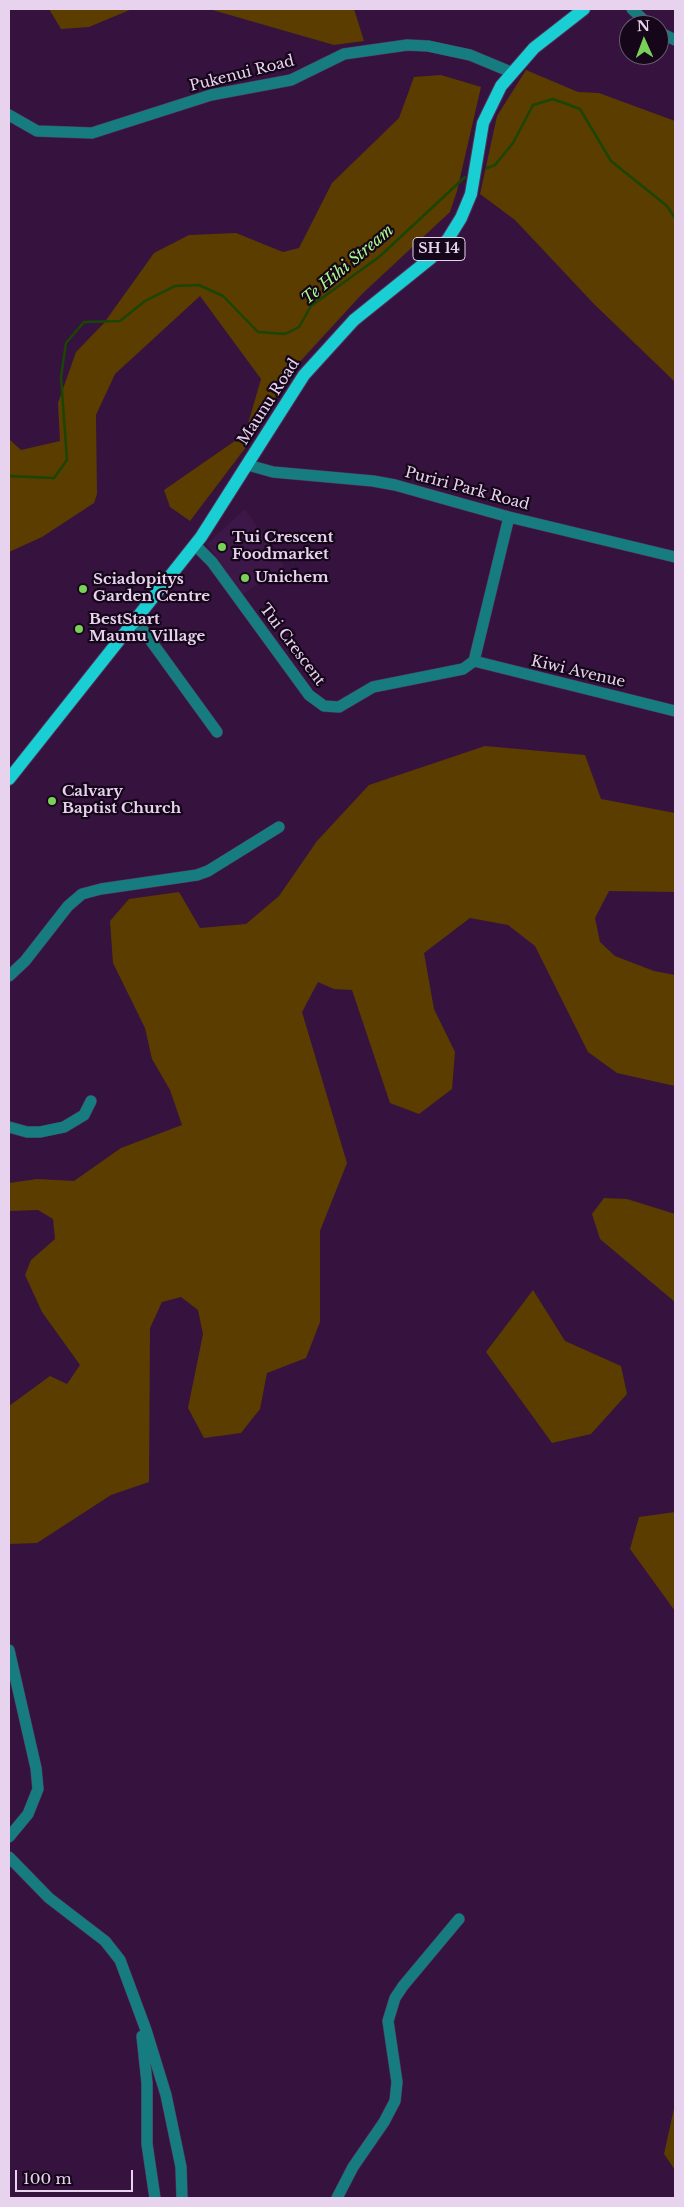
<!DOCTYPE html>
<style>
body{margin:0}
#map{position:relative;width:684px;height:2207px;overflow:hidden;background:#35133e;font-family:"Libre Baskerville",serif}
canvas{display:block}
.frame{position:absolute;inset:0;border:10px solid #e8d3ef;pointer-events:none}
.north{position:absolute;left:619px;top:15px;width:50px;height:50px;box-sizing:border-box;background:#150719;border:1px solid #69596f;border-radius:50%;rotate:358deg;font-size:14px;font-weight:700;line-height:20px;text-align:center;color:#e8d3ef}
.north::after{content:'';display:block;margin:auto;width:18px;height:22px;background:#7ad157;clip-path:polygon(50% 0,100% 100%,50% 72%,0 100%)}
.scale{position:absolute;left:15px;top:2170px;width:118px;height:22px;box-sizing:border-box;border:2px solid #e8d3ef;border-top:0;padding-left:6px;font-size:15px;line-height:18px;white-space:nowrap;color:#e8d3ef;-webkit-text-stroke:4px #150719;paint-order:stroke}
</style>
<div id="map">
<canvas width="684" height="2207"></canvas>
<div class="frame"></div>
<div class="north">N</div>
<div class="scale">100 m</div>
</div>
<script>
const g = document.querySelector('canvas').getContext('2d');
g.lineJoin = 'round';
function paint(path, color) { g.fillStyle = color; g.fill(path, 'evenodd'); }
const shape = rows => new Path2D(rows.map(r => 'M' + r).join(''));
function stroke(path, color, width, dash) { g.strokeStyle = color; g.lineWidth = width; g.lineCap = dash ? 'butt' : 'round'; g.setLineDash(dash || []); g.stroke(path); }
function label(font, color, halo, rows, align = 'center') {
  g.font = font + ' "Libre Baskerville",serif'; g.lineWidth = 4.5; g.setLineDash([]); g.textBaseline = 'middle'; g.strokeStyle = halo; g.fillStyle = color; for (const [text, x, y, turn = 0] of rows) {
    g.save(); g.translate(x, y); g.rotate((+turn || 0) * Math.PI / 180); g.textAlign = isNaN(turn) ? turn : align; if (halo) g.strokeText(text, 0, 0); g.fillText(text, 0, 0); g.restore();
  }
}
paint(shape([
 [245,509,284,566,243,594,207,544]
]), '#3e1749');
paint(shape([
 [49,9,132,9,89,27,61,29],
 [209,9,354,9,364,41,334,45],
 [526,70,578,92,599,93,675,121,675,382,594,304,515,220,480,194,497,116],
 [441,75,481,87,457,191,450,212,362,294,295,367,249,443,190,521,170,507,164,490,245,434,261,379,200,296,115,374,96,415,97,494,94,503,42,537,9,552,9,439,21,450,60,441,58,403,76,352,104,323,154,253,189,235,236,233,283,252,299,248,332,183,399,118,414,77],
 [485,746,585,755,601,799,675,813,675,892,609,891,595,918,600,942,615,956,654,971,675,975,675,1086,617,1073,588,1052,535,946,508,925,470,918,424,953,434,1009,455,1052,452,1089,419,1114,390,1103,352,990,334,989,318,982,302,1012,347,1163,320,1231,320,1322,306,1358,267,1373,260,1409,241,1433,204,1438,188,1408,203,1334,198,1310,181,1297,162,1302,150,1328,149,1482,111,1495,37,1543,9,1544,9,1406,50,1376,67,1384,80,1365,42,1312,25,1275,31,1260,55,1239,53,1219,38,1210,9,1211,9,1183,37,1179,74,1181,121,1148,182,1125,170,1090,152,1059,145,1028,113,963,110,921,129,899,179,892,200,928,246,924,279,896,317,841,369,785],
 [604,1198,627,1199,675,1214,675,1302,600,1239,592,1214],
 [533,1290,565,1341,621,1366,627,1394,591,1434,552,1443,486,1352],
 [675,1512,675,1611,630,1549,639,1517],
 [675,2104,675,2170,664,2154]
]), '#5b3d00');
stroke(shape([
 [487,168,495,165,513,143,533,105,553,99,580,109,611,161,667,206,675,218],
 [9,476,54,478,67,460,61,377,66,343,84,322,120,321,145,301,175,286,199,285,223,296,258,332,285,334,299,327,311,306,379,257,465,177]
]), '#1a4503', 2.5);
const minor = shape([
 [632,9,649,25],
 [659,32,675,40],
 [9,115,37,131,92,133,211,95,291,80,344,54,407,45,428,46,470,55,511,72],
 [248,465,273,472,373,481,395,485,509,517,675,557],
 [195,545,212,562,309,695,324,706,339,707,373,687,463,669,474,661,509,517],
 [135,619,217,732],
 [474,661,675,711],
 [9,976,25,961,68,906,82,894,101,889,197,875,208,871,279,827],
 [9,1127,27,1132,40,1132,64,1127,84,1115,91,1101],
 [9,1650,36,1768,38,1789,28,1814,9,1837],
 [9,1857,49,1898,105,1941,120,1960,146,2030,166,2095,181,2167,182,2198],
 [142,2036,147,2083,147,2144,155,2198],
 [337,2198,353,2167,384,2122,395,2101,397,2082,388,2021,395,1998,403,1986,459,1919]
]);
const major = shape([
 [9,779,201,537,304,375,354,320,431,258,448,239,461,218,471,194,483,123,501,86,534,48,584,9]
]);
stroke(minor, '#52325a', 12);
stroke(major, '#52325a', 14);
stroke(minor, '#177c7f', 11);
stroke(major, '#1acfd4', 12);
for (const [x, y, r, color] of [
 [222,547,5,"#7ad157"],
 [245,578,5,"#7ad157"],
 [83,589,5,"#7ad157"],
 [79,629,5,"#7ad157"],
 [52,801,5,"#7ad157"]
]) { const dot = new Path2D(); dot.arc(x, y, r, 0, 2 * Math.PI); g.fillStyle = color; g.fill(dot); stroke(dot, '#150719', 2); }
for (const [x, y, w] of [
 [439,249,52]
]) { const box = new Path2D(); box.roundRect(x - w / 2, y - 11.5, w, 23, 4); g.fillStyle = '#150719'; g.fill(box); stroke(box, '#e8d3ef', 1); }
label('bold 14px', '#e8d3ef', null, [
 ["SH 14",439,249]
]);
label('15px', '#e8d3ef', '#150719', [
 ["Pukenui Road",242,74,-14],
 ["Maunu Road",269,402,-57],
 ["Puriri Park Road",467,489,15],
 ["Tui Crescent",292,645,53],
 ["Kiwi Avenue",578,672,13]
]);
label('bold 15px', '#e8d3ef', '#150719', [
 ["Tui Crescent",232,538],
 ["Foodmarket",232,555],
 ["Unichem",255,578],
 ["Sciadopitys",93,580],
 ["Garden Centre",93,597],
 ["BestStart",89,620],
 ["Maunu Village",89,637],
 ["Calvary",62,792],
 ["Baptist Church",62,809]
], 'left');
label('italic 16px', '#aaf98d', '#150719', [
 ["Te Hihi Stream",348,265,-40]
]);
</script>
